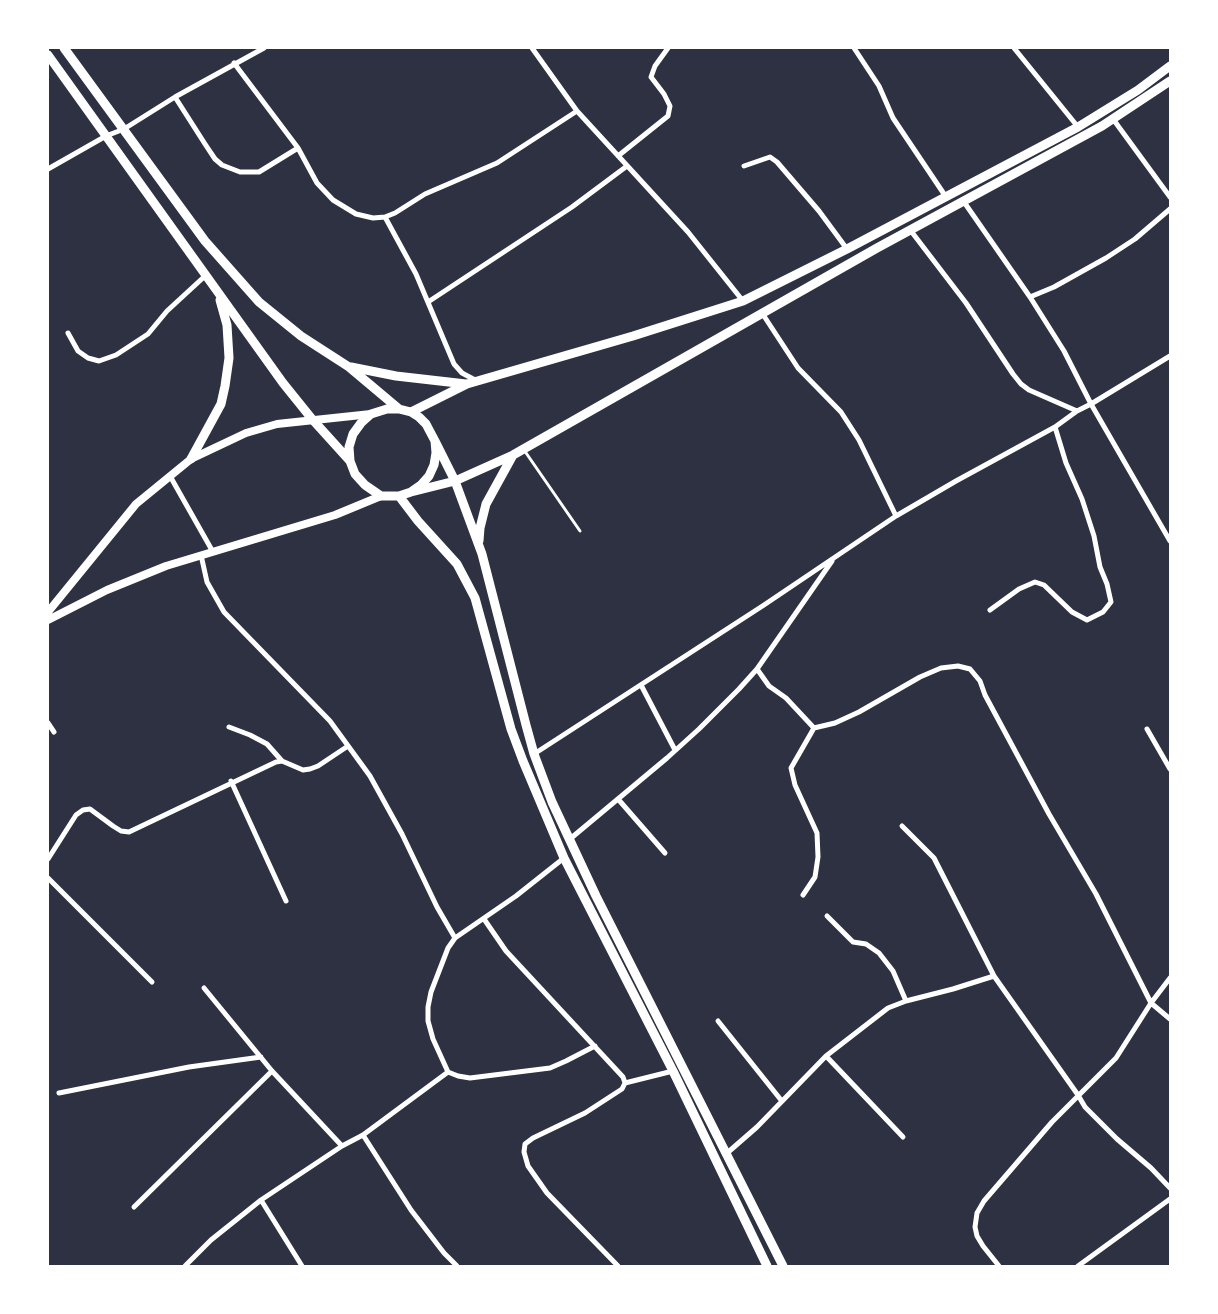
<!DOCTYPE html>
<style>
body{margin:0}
#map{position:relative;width:1218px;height:1314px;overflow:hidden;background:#2d3142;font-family:"Alegreya Sans",sans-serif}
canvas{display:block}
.frame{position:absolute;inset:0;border:49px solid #fff;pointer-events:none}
</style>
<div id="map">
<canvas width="1218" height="1314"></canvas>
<div class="frame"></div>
</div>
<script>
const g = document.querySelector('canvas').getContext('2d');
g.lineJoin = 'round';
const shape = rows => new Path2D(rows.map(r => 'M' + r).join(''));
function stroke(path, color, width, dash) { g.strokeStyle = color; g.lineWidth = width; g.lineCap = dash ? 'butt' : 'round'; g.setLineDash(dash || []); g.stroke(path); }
stroke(shape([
 [524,450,580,531]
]), '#fff', 3);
stroke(shape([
 [532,48,577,111,688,232,743,301],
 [854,48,879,86,893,118,946,197],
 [1014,48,1078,127],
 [234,63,298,148],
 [175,97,205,144,215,159,222,165,240,172,259,172,298,148,317,183,333,200,356,214,373,218,385,217,395,213,425,194,497,163,577,111],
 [1113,119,1170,197],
 [618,156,668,116,670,106,664,94,651,77,655,66,668,48],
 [744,166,770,157,777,162,819,211,847,249],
 [48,169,106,136,124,129,175,97,264,48],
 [964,202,1030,297,1064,351,1091,404,1170,541],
 [385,217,416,274,454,364,462,373,477,381],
 [911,231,966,303,1013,374,1021,384,1029,390,1077,411],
 [1030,297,1054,287,1106,258,1135,239,1170,209],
 [428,302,572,207,627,166],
 [762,313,798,368,841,412,859,440,896,516],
 [68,333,78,351,88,358,99,361,116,355,148,334,167,311,205,276],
 [170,476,213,552],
 [201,555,207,582,224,612,330,721,370,776,402,834,437,907,455,938],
 [990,610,1019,589,1035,582,1044,585,1072,612,1087,620,1103,612,1111,602,1107,584,1100,567,1094,536,1082,499,1066,463,1055,427],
 [757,669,769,686,786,698,814,728],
 [641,685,675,750],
 [48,723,54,732],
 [229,727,250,735,267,744,282,761],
 [1147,729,1170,769],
 [534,754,764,605,896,516,956,481,1055,427,1077,411,1091,404,1170,356],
 [231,781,286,901],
 [618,799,665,853],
 [902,826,934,858,994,976],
 [570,839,667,758,699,729,739,689,757,669,832,561],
 [564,858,516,896,455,938,448,948,431,992,428,1007,428,1021,433,1039,448,1072,458,1076,470,1078,550,1068,566,1061,595,1046],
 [48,859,76,815,83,810,90,809,113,826,121,831,129,832,276,762,282,761,303,770,310,769,318,766,348,746],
 [48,878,152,982],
 [803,895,815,877,818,857,817,833,795,785,791,768,814,728,835,723,859,712,920,677,941,668,958,666,970,669,980,681,985,695,1049,814,1096,894,1151,1003,1170,1019],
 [827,916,853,942,866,944,879,953,893,971,906,1001],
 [484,919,506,951,623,1077,625,1083,622,1089,585,1113,533,1138,525,1144,524,1152,528,1166,547,1193,618,1266],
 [204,988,272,1071,342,1146],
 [718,1021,781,1100],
 [826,1056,903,1137],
 [625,1083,673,1071],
 [59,1093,189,1067,261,1057],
 [363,1135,411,1210,444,1253,457,1266],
 [726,1154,757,1127,826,1056,888,1008,906,1001,953,989,994,976,1078,1095,1085,1107,1117,1139,1151,1168,1170,1188],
 [261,1200,302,1266],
 [134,1207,272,1071],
 [185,1266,211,1240,261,1200,342,1146,363,1135,448,1072],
 [999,1266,983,1246,977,1236,975,1227,977,1213,984,1201,1052,1122,1116,1058,1151,1003,1170,978],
 [1078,1266,1170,1199]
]), '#fff', 5);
stroke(shape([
 [48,612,136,504,191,459,246,433,277,424,371,414],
 [48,620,107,590,166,566,335,515,381,496]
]), '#fff', 8);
stroke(shape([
 [64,48,205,241,259,302,301,336,349,367,399,409],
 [48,55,283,383,312,419,350,461],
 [351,367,396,376,466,384],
 [387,409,399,409,411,412,419,417,426,424,435,441,436,453,434,465,429,476,421,485,411,492,399,496,381,496,365,485,355,474,350,461,349,447,353,434,361,423,371,414,387,409],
 [411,412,467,384,633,336,743,301,847,249,1078,127,1138,90,1170,66],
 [435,441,455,481,482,554,526,725,534,754,552,802,596,896,783,1266],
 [191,459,221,404,225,386,229,358,227,325,220,300],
 [411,492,455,481,513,455,877,248,1102,126,1170,81],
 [399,496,418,521,457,564,475,598,511,729,523,761,564,858,673,1071,767,1266],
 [479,541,480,528,486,504,513,455]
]), '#fff', 9);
</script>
